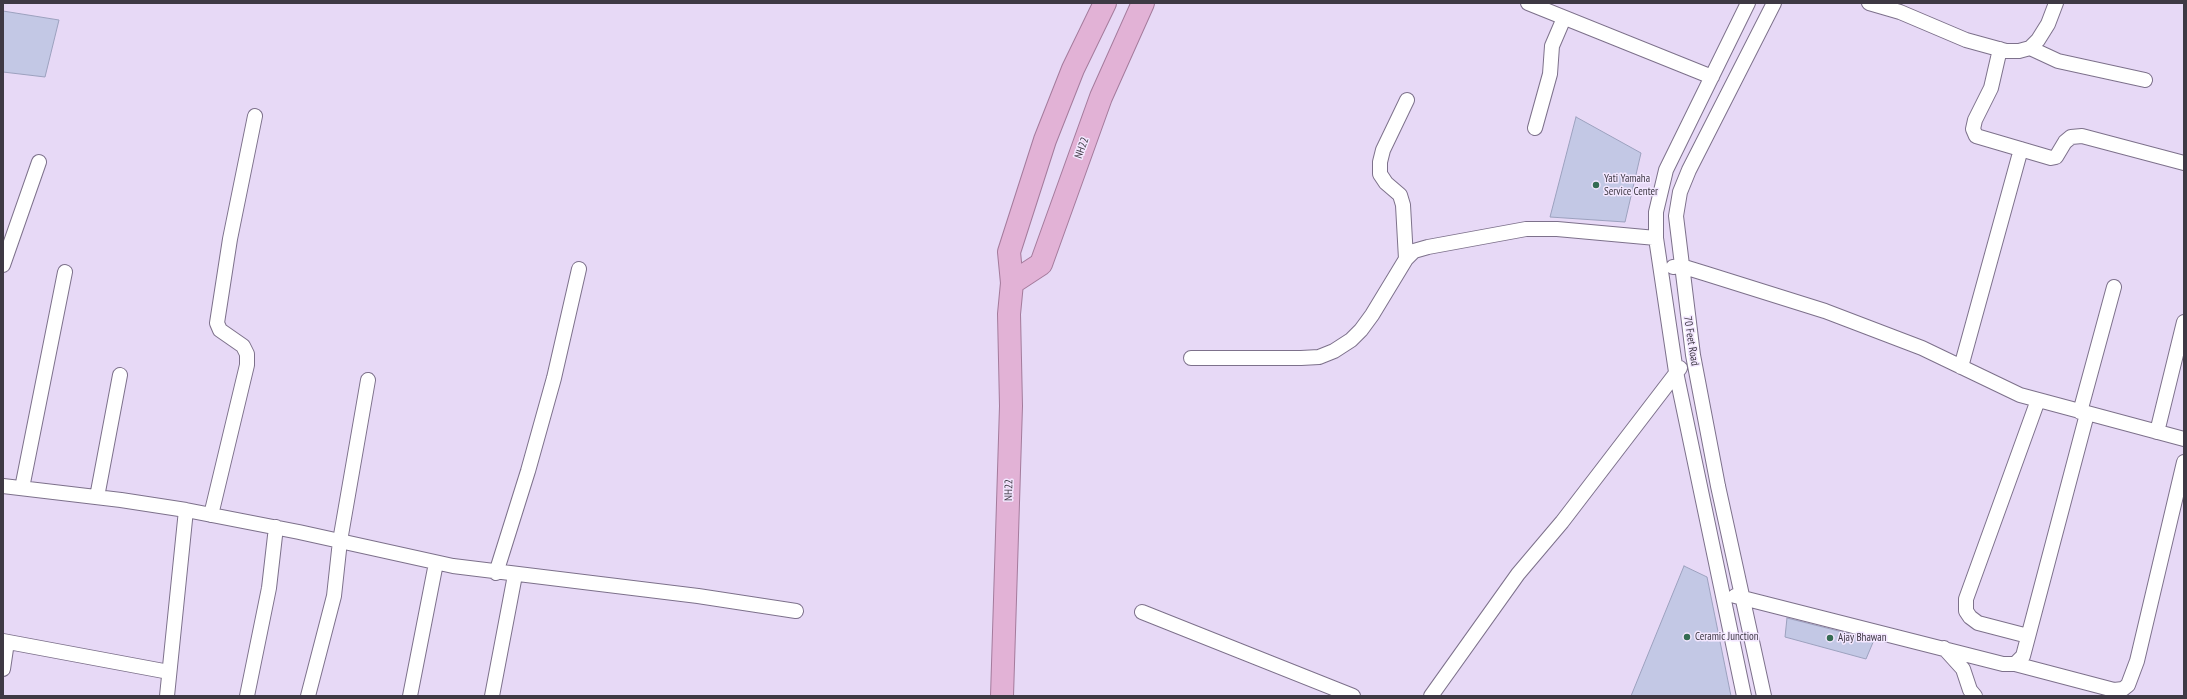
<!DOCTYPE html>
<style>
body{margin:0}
#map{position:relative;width:2187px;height:699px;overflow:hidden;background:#e7d9f6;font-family:"PT Sans Narrow",sans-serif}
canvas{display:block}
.frame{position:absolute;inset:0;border:4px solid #3e3944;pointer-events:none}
</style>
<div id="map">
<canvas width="2187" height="699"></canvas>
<div class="frame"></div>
</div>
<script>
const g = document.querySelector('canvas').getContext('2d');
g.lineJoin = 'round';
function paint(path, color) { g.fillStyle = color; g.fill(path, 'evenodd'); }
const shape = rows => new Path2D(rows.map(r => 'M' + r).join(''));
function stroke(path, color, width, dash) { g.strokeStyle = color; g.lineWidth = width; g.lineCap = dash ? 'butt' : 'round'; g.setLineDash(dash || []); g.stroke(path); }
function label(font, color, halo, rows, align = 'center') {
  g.font = font + ' "PT Sans Narrow",sans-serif'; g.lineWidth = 3; g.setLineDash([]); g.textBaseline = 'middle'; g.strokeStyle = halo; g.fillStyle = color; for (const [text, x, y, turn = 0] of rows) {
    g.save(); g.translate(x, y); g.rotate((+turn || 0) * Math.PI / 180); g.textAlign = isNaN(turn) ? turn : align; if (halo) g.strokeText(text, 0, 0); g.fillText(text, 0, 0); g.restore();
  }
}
const building = shape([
 [3,11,59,20,45,77,3,72,3,11],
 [1576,117,1641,153,1625,222,1550,217,1576,117],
 [1684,566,1707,577,1731,696,1631,696,1684,566],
 [1787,618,1874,640,1866,659,1785,637,1787,618]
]);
paint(building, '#c3c8e5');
stroke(building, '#9ca1be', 1);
const minor = shape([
 [1528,3,1712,77],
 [1869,3,1900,12,1966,40,2006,51,2019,51,2030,48,2038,40,2048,24,2056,3],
 [2030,48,2058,61,2145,80],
 [2000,49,1991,88,1975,120,1973,129,1976,136,2051,158,2056,157,2065,142,2071,137,2082,136,2184,163],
 [1535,128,1550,74,1552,46,1564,18],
 [1406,259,1403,205,1400,195,1386,183,1380,174,1380,162,1383,150,1407,100],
 [3,265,39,162],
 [1673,267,1681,266,1707,274,1825,311,1922,348,2020,395,2184,439],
 [1191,358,1301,358,1319,357,1334,351,1351,340,1361,330,1372,315,1406,259,1414,251,1428,247,1526,229,1557,229,1656,238],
 [1961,367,2021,149],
 [2080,412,2114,287],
 [2157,432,2184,322],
 [3,486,121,500,186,510,299,532,453,566,698,596,796,611],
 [22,488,65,272],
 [97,497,120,375],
 [211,515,247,365,247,354,243,346,220,330,217,323,230,239,255,116],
 [496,573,528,471,554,378,579,269],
 [1735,596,2003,664,2015,664,2023,656,2087,414],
 [1142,612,1353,696],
 [2028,636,1978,623,1970,617,1966,611,1966,599,2038,400],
 [3,641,169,672],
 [1944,648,1963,669,1970,690,1975,696],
 [2015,664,2114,690,2123,689,2128,685,2137,661,2184,462],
 [3,669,7,642],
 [167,696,186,510],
 [247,696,269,588,276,527],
 [308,696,334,596,340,541,368,380],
 [410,696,436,563],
 [492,696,515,575],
 [1431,696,1518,574,1562,522,1680,368],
 [1744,696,1676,372,1656,238,1656,212,1666,170,1748,3],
 [1764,696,1718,486,1693,355,1676,216,1680,192,1689,170,1774,3]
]);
const trunk = shape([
 [1012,283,1041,264,1101,97,1143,3],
 [1002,696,1011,406,1009,314,1012,283,1009,252,1045,140,1073,69,1105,3]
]);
stroke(minor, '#7d718b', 16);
stroke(trunk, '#a47b9c', 24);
stroke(minor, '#fff', 14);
stroke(trunk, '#e2b2d6', 22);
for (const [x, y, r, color] of [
 [1596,185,4,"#356c53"],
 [1687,637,4,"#356c53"],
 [1830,638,4,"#356c53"]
]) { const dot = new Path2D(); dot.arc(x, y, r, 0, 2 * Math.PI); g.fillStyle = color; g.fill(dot); stroke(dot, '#f3e7ff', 1.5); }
label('11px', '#3e3944', '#f3e7ff', [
 ["NH22",1082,148,-70],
 ["70 Feet Road",1691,341,81],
 ["NH22",1009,490,-89]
]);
label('11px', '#3e3944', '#f3e7ff', [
 ["Yati Yamaha",1604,179],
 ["Service Center",1604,192],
 ["Ceramic Junction",1695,637],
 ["Ajay Bhawan",1838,638]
], 'left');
</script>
